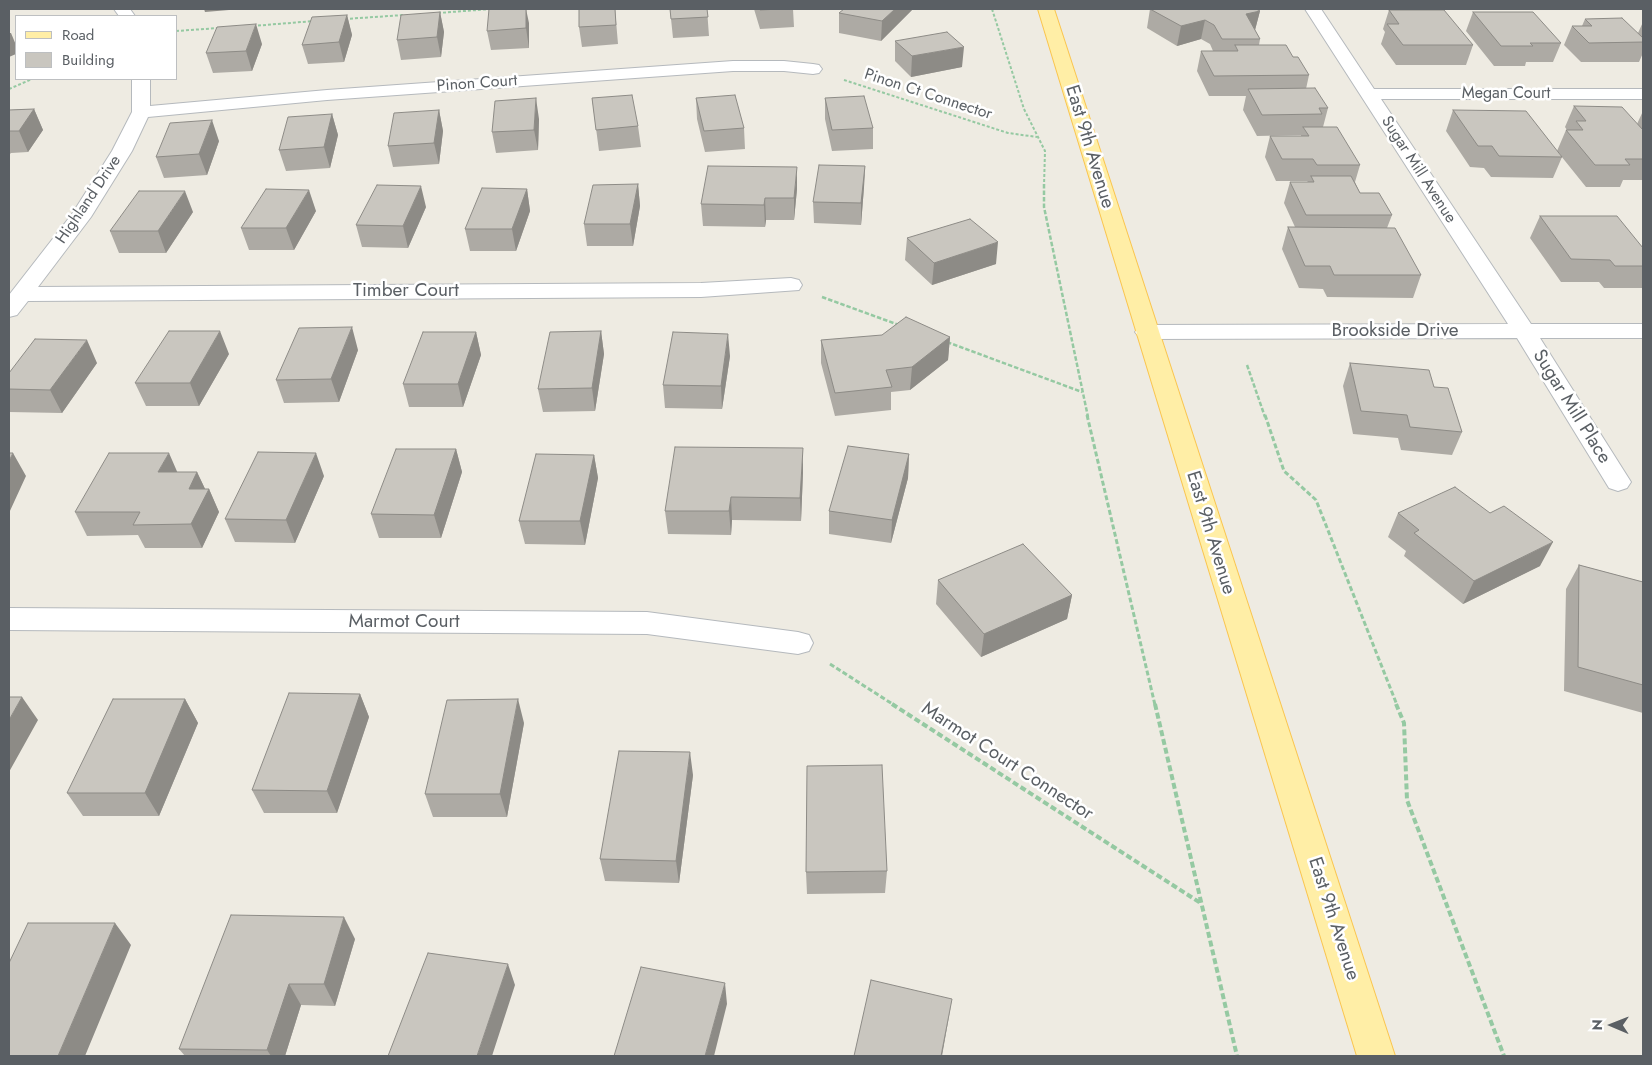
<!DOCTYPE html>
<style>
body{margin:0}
#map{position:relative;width:1652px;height:1065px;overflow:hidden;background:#eeebe2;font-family:Jost,sans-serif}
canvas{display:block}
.frame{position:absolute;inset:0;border:10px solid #5a5f64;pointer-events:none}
.legend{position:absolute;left:15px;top:15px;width:162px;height:65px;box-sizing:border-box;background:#fff;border:1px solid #bdbfc1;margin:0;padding:6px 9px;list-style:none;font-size:15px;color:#5a5f64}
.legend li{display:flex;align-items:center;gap:10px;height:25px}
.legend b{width:25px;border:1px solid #bdbfc1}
.north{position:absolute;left:1587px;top:1000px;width:50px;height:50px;-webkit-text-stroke:4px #fff;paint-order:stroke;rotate:271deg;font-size:14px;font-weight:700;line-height:20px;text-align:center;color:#5a5f64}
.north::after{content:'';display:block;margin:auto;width:18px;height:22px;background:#5a5f64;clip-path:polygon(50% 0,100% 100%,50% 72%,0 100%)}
</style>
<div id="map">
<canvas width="1652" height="1065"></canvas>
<div class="frame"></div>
<ul class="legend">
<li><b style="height:6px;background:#ffeea6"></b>Road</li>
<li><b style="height:14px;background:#c9c6bf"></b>Building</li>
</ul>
<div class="north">N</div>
</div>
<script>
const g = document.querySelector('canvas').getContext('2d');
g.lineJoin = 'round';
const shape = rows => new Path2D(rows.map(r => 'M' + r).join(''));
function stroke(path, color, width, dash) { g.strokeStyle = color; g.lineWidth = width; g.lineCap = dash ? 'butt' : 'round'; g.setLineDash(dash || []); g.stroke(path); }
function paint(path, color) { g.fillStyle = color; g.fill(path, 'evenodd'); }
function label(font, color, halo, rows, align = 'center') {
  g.font = font + ' Jost,sans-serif'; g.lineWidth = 5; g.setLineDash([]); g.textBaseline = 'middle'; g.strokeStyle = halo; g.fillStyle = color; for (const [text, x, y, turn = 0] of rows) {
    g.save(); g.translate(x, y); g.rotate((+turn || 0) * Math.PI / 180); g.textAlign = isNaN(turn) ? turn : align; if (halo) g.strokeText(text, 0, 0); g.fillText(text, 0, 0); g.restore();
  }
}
const minor = shape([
 [114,9,130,9,135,16,119,16,114,9],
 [1305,9,1321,9,1374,89,1643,89,1643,99,1381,99,1531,324,1643,324,1643,338,1540,338,1631,482,1627,488,1618,491,1609,488,1517,338,1147,339,1139,337,1135,332,1139,327,1147,325,1508,324,1305,9],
 [733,61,784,61,813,64,819,65,822,69,819,73,813,74,784,71,733,71,327,100,148,117,132,151,91,217,38,287,701,283,791,278,799,280,802,285,799,290,701,297,28,301,17,315,9,317,9,295,72,214,112,151,132,112,132,79,150,79,150,106,327,90,733,61],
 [9,608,647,612,798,632,809,635,813,643,809,651,798,654,647,634,9,630,9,608]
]);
const major = shape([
 [1038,9,1054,9,1395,1056,1357,1056,1038,9]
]);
stroke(minor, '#b5b9bd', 2);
stroke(major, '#fac54f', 2);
stroke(shape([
 [992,9,1024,109,1045,151,1044,186],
 [438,13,491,9],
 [345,19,404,15],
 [253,26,314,21],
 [176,31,219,28],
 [844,80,1008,133,1037,137],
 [9,89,32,79]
]), '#95c9a2', 2, [3, 2]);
stroke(shape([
 [1044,184,1044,207,1088,417],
 [822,297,899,325],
 [947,342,1082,392],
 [1247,365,1265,417]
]), '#95c9a2', 2.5, [4.5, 2]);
stroke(shape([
 [1087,415,1155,705],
 [1265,415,1284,471,1316,500,1397,705],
 [830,664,894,705]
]), '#95c9a2', 3, [5, 2.5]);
stroke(shape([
 [892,704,1202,904],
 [1155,704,1237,1056],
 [1396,704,1404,723,1407,800,1504,1056]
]), '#95c9a2', 4, [6, 3]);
paint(minor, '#fff');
paint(major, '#ffeea6');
paint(shape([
 [615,9,618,44,582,47,579,27],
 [670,9,707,9,709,36,673,38],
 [754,9,793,9,794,27,760,29],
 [1150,9,1260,11,1255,30,1260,39,1259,45,1293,57,1309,75,1306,89,1328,108,1323,127,1360,165,1355,182,1360,193,1392,215,1387,228,1421,275,1413,298,1327,297,1323,289,1299,288,1282,249,1288,227,1295,227,1284,203,1290,182,1308,182,1307,181,1276,181,1265,157,1270,136,1301,136,1301,135,1257,136,1243,110,1246,96,1209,96,1197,71,1201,51,1213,51,1210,44,1201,39,1177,46,1147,28],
 [912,10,881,41,839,33,839,13],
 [1389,10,1473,45,1466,65,1396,65,1381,44,1385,32,1383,29],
 [440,12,444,32,441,57,401,60,397,40],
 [1473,12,1561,43,1553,62,1526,62,1525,66,1494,66,1466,31],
 [347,15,352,35,344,62,308,64,302,45],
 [1585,19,1638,33,1643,22,1643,53,1639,62,1581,62,1564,45,1572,26,1582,26],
 [529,23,529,48,491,50,487,31],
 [895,41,962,67,911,77,895,61],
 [262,44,252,71,213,73,206,53],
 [592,98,638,126,641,147,599,151],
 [696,98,744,128,745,149,705,152,697,119],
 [825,98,873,128,873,149,832,151,825,119],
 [1574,106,1637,124,1643,111,1643,180,1623,180,1620,187,1586,187,1557,151,1566,130,1567,130,1565,127],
 [34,109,43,130,28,152,11,153,9,155,9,110],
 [439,110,443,131,439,164,393,167,388,146],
 [1453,110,1562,157,1553,178,1491,177,1484,168,1470,167,1446,131],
 [332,114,338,135,330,168,286,171,279,150],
 [539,119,538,150,496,153,492,132],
 [219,141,207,175,164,178,156,157],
 [865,166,864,187,861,225,814,223,813,202],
 [638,184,640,206,633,246,587,246,584,224],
 [527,189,530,211,516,251,470,251,465,229],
 [797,189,794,220,766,220,765,227,703,226,701,204],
 [426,207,408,248,362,247,356,225],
 [316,211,294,250,249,250,241,228],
 [193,212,166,253,119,253,110,231],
 [1540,216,1643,248,1643,288,1604,288,1599,282,1561,282,1530,238],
 [907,238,996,264,932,285,905,260],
 [601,331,604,354,595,411,543,412,538,389],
 [476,332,481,355,463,407,409,407,403,384],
 [950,337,948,360,910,390,891,392,891,410,835,416,821,363,821,340],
 [358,350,339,402,284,403,276,380],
 [229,354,199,406,146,406,135,383],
 [730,356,722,409,665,408,663,385],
 [97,363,62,413,9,412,9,373],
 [1350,363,1434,387,1462,432,1452,455,1401,450,1398,438,1353,434,1343,386],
 [456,449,462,472,441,538,379,538,371,514],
 [909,454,908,478,891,543,829,534,829,511],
 [594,455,598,478,585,545,525,544,519,521],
 [177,472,197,472,205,489,209,489,219,512,202,548,145,548,138,535,87,536,75,512],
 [803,472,801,521,732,520,731,535,668,534,665,511],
 [324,476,295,543,235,542,225,519],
 [1398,513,1540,566,1463,604,1404,556,1406,551,1388,537],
 [1579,565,1643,582,1643,713,1564,691,1566,589],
 [938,580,1072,595,1067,619,981,657,936,604],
 [360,694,369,717,337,813,264,813,252,790],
 [185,699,198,723,159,816,83,816,67,793],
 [524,723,507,817,433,817,425,794],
 [693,775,679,883,605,881,600,859],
 [887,871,885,893,807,894,806,872],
 [355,939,335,1006,301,1005,285,1056,185,1056,179,1049]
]), '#adaaa4');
paint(shape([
 [184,9,199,9,185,10],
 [204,9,241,9,205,12],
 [526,9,529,23,529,48,526,28],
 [895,9,912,9,912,10,881,41,882,21],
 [1260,11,1255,30,1246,14],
 [440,12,444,32,441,57,437,37],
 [347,15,352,35,344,62,339,42],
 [1205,20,1201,39,1177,46,1181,26],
 [256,24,262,44,252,71,246,51],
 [9,33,11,33,16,45,16,54,9,57],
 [964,47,962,67,911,77,912,56],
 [536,98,539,119,538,150,534,130],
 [34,109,43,130,28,152,19,131],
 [439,110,443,131,439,164,434,143],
 [332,114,338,135,330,168,324,147],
 [212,120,219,141,207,175,199,154],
 [865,166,864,187,861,225,861,203],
 [797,167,797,189,794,220,794,198],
 [638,184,640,206,633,246,630,224],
 [421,186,426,207,408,248,403,226],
 [527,189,530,211,516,251,512,229],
 [309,190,316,211,294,250,286,228],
 [185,191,193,212,166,253,158,231],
 [765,198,766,220,765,227,764,205],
 [998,242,996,264,932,285,934,263],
 [352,327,358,350,339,402,331,379],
 [220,331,229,354,199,406,190,383],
 [601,331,604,354,595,411,592,388],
 [476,332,481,355,463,407,458,384],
 [728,334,730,356,722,409,721,386],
 [950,337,948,360,910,390,912,367],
 [87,340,97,363,62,413,50,390],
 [803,448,803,472,801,521,800,498],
 [456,449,462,472,441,538,434,515],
 [13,453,26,476,9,513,9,461],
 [169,453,179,476,158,472],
 [316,453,324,476,295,543,286,520],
 [909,454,908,478,891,543,892,520],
 [594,455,598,478,585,545,580,521],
 [197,472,207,493,209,489,219,512,202,548,191,524,189,489],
 [731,497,732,520,731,535,729,511],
 [1553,542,1540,566,1463,604,1474,581],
 [1072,595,1067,619,981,657,984,634],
 [360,694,369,717,337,813,327,791],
 [22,697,38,720,9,772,9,720],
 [185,699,198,723,159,816,145,793],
 [518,699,524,723,507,817,500,794],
 [690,752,693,775,679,883,676,861],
 [344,917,355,939,335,1006,324,984],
 [115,923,131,945,85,1056,58,1056],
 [508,964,515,985,492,1056,477,1056],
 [725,983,727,1004,714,1056,705,1056],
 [289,984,301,1005,285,1056,271,1056,267,1050],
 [952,999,942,1056,941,1056]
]), '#8d8b86');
const building = shape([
 [489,9,526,9,526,28,487,31,489,9],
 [579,9,615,9,616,25,579,27,579,9],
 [670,9,707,9,708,17,671,19,670,9],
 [759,9,780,9,760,10,759,9],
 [844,9,895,9,882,21,839,13,844,9],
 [1150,9,1256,9,1260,11,1246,14,1260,39,1222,39,1214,25,1205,20,1181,26,1150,9],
 [1389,10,1444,10,1473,45,1403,45,1387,24,1399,24,1389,10],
 [440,12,437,37,397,40,401,15,440,12],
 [1473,12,1533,12,1561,43,1530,43,1533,46,1501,46,1473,12],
 [347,15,339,42,302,45,312,17,347,15],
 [1622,18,1643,38,1643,42,1589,43,1572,26,1592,26,1585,19,1622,18],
 [256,24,246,51,206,53,217,27,256,24],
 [947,32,964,47,912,56,895,41,947,32],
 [1235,45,1286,45,1293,57,1298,57,1309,75,1214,76,1201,51,1238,51,1235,45],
 [1315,88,1328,108,1319,108,1322,114,1262,115,1248,89,1315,88],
 [632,95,638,126,596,130,592,98,632,95],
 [735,95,744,128,704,131,696,98,735,95],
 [864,96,873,128,832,130,825,98,864,96],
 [536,98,534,130,492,132,495,101,536,98],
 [1574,106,1622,107,1643,130,1643,159,1625,159,1630,165,1595,165,1566,130,1583,130,1576,121,1586,121,1574,106],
 [34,109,19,131,9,131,9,110,34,109],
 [439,110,434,143,388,146,394,113,439,110],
 [1453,110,1526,111,1562,157,1499,156,1492,146,1478,146,1453,110],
 [332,114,324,147,279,150,288,117,332,114],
 [212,120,199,154,156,157,170,123,212,120],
 [1303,127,1337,127,1360,165,1317,165,1313,159,1282,159,1270,136,1309,136,1303,127],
 [819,165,865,166,861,203,813,202,819,165],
 [708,166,797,167,794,198,765,198,764,205,701,204,708,166],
 [1311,176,1351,176,1360,193,1379,193,1392,215,1306,215,1290,182,1314,182,1311,176],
 [638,184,630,224,584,224,593,185,638,184],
 [377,185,421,186,403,226,356,225,377,185],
 [482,188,527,189,512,229,465,229,482,188],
 [266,189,309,190,286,228,241,228,266,189],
 [139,191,185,191,158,231,110,231,139,191],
 [1540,216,1617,216,1643,248,1643,266,1615,266,1610,260,1571,259,1540,216],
 [970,219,998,242,934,263,907,238,970,219],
 [1288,227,1395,228,1421,275,1334,275,1330,266,1305,266,1288,227],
 [906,317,950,337,912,367,886,370,892,387,835,393,821,340,882,335,906,317],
 [352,327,331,379,276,380,299,328,352,327],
 [169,331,220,331,190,383,135,383,169,331],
 [601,331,592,388,538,389,550,332,601,331],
 [423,332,476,332,458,384,403,384,423,332],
 [673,332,728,334,721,386,663,385,673,332],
 [35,339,87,340,50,390,9,389,9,373,35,339],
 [1350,363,1429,370,1434,387,1448,388,1462,432,1410,427,1407,415,1361,411,1350,363],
 [848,446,909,454,892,520,829,511,848,446],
 [675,447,803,448,800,498,731,497,729,511,665,511,675,447],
 [396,449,456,449,434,515,371,514,396,449],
 [258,452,316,453,286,520,225,519,258,452],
 [9,453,13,453,9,461,9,453],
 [109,453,169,453,158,472,197,472,189,489,209,489,191,524,133,525,140,512,75,512,109,453],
 [536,454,594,455,580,521,519,521,536,454],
 [1455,487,1490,513,1504,506,1553,542,1474,581,1414,533,1419,530,1398,513,1455,487],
 [1023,544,1072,595,984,634,938,580,1023,544],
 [1579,565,1643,582,1643,685,1578,667,1579,565],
 [289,693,360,694,327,791,252,790,289,693],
 [9,697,22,697,9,720,9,697],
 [113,699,185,699,145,793,67,793,113,699],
 [518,699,500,794,425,794,447,700,518,699],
 [619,751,690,752,676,861,600,859,619,751],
 [882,765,887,871,806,872,807,766,882,765],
 [231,915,344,917,324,984,289,984,267,1050,179,1049,231,915],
 [28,923,115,923,58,1056,9,1056,9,963,28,923],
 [428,953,508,964,477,1056,388,1056,428,953],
 [641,967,725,983,705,1056,614,1056,641,967],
 [871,980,952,999,941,1056,854,1056,871,980]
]);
paint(building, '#c9c6bf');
stroke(building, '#8d8b86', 1);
label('16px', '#5a5f64', '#fff', [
 ["Pinon Court",477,84,-4],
 ["Megan Court",1506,94],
 ["Pinon Ct Connector",928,95,18],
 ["Sugar Mill Avenue",1418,170,57],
 ["Highland Drive",89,200,-56]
]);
label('19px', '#5a5f64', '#fff', [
 ["East 9th Avenue",1089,147,73],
 ["Timber Court",406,291],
 ["Brookside Drive",1395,331],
 ["Sugar Mill Place",1571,407,58],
 ["East 9th Avenue",1210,533,73],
 ["Marmot Court",404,622],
 ["Marmot Court Connector",1007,762,33],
 ["East 9th Avenue",1333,919,72]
]);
</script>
